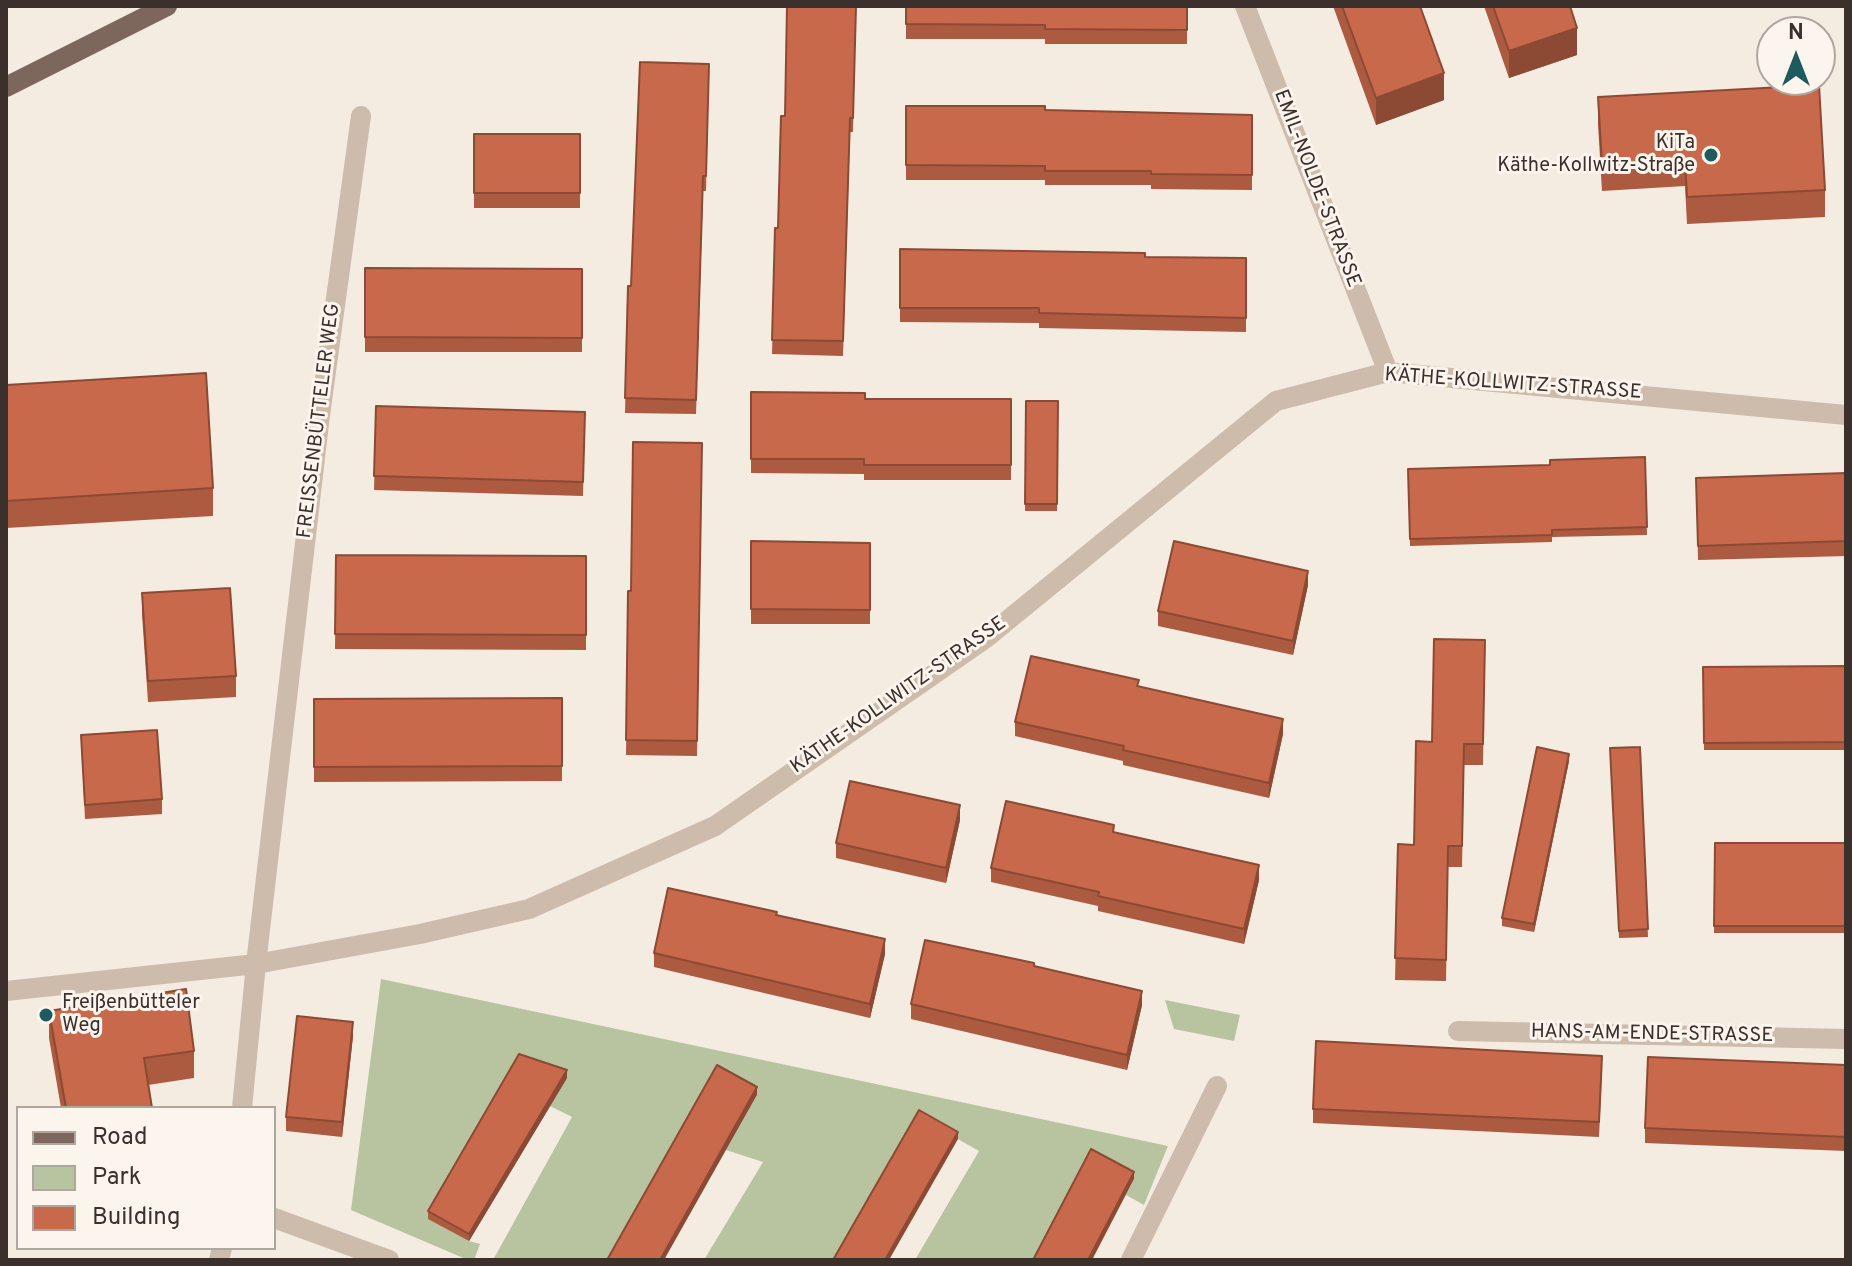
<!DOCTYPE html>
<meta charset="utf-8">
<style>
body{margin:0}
#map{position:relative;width:1852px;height:1266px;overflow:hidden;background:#f4ebe1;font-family:Overpass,sans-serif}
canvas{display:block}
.frame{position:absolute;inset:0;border:8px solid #3b302b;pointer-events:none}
.legend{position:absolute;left:16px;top:1106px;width:260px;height:144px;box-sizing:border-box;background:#fbf5ee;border:2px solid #aea6a0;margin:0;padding:10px 14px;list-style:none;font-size:24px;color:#3b302b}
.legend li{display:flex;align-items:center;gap:16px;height:40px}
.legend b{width:40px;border:2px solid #aea6a0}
.north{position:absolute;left:1756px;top:16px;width:80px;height:80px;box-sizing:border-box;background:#fbf5ee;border:2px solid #aea6a0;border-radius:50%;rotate:0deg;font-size:22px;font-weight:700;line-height:32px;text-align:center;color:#3b302b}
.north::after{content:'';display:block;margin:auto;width:28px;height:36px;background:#1f5a5e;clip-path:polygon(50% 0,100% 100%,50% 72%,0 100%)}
</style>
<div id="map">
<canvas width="1852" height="1266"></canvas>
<div class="frame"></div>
<ul class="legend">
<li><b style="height:10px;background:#7d675c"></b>Road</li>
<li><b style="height:22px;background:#b8c4a0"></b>Park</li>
<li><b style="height:22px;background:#c8694b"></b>Building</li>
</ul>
<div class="north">N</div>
</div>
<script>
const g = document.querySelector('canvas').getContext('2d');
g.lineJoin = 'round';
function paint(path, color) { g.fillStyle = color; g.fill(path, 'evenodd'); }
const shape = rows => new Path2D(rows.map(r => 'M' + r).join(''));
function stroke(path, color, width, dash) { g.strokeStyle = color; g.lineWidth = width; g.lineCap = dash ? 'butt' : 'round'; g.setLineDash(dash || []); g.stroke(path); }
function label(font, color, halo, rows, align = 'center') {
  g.font = font + ' Overpass,sans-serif'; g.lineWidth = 6; g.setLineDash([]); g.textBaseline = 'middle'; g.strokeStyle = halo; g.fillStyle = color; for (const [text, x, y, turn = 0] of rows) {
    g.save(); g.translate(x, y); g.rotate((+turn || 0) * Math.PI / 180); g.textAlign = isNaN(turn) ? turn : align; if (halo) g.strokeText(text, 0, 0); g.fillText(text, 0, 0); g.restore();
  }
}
paint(shape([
 [381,979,1168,1146,1144,1205,1126,1195,1134,1179,1037,1260,915,1260,979,1151,919,1117,838,1260,704,1260,763,1162,726,1150,757,1095,611,1260,493,1260,572,1117,550,1106,469,1241,480,1244,474,1260,468,1260,351,1210],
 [1165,1000,1240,1015,1234,1041,1174,1029]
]), '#b8c4a0');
stroke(shape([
 [1245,6,1388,372],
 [6,991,256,964,420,934,529,909,715,826,986,638,1276,401,1388,372,1846,415],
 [1458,1031,1846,1039],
 [242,1108,256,964,320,415,361,116],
 [274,1218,389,1260],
 [219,1260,222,1248],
 [1131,1260,1217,1086]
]), '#cdbbac', 20);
stroke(shape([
 [6,87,167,6]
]), '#7d675c', 20);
paint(shape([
 [856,6,853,132,850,132,843,356,772,354,775,228,778,228,785,116],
 [906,6,1187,6,1187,44,1045,44,1045,39,906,39],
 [1333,6,1420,6,1444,100,1376,125],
 [1484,6,1570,6,1577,55,1509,78],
 [709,64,706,191,703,191,696,414,625,413,628,286,631,286],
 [1598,97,1825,190,1825,217,1687,224,1685,186,1602,191,1598,124],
 [906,106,1252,115,1252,190,1151,189,1151,185,1045,185,1045,180,906,180],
 [474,134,580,134,580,208,474,208],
 [900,249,1145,257,1246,258,1246,332,1039,328,1039,323,900,322],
 [365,268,582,269,582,352,365,352],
 [6,385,213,488,213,516,6,528],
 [751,392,865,399,1011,399,1011,480,864,480,864,474,751,473],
 [1026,401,1058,401,1057,511,1025,511],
 [376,406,585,412,583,496,374,490],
 [702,443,697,756,626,755,628,591,631,591],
 [1645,457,1647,535,1552,537,1552,542,1410,546,1408,469,1550,465],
 [1846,473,1846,556,1698,560,1696,478],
 [751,541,870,543,870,624,751,624],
 [336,555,586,556,586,650,335,649],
 [1308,585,1293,655,1158,626,1158,611],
 [142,593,236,676,236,697,148,702,142,614],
 [1485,640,1483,765,1464,765,1462,867,1448,867,1446,981,1395,980,1398,844,1414,845,1432,742],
 [1846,666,1846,750,1704,750,1703,667],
 [1139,686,1283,734,1269,798,1123,765,1123,761,1015,736,1015,722],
 [562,698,562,781,314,782,314,699],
 [81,735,162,799,162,814,85,819],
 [1640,747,1648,937,1619,938,1610,748],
 [1569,761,1534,932,1502,926,1502,918],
 [960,820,946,883,836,858,836,843],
 [1114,832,1259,880,1244,944,1098,911,1098,906,991,882,991,868],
 [1715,843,1846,843,1846,933,1714,933],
 [777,915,885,954,870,1018,654,967,654,953],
 [911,1004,1142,1005,1127,1070,911,1019],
 [49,1011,194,1051,194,1078,148,1085,152,1108,61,1108,49,1038],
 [353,1036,342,1137,286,1131,286,1117],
 [1846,1065,1846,1151,1645,1143,1645,1128],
 [1602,1070,1599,1137,1313,1123,1313,1109],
 [567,1078,469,1241,428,1219,428,1211]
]), '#ac5a40');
paint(shape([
 [1577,28,1577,55,1509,78,1509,51],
 [1444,73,1444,100,1376,125,1376,98],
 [1308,571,1308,585,1293,655,1293,641],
 [1283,719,1283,734,1269,798,1269,783],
 [1569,754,1569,761,1534,932,1534,924],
 [960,805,960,820,946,883,946,868],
 [1259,865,1259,880,1244,944,1244,929],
 [885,939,885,954,870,1018,870,1004],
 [1142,991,1142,1005,1127,1070,1127,1055],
 [353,1022,353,1036,342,1137,342,1122],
 [567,1070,567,1078,469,1241,469,1234],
 [757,1087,757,1095,664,1260,660,1260],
 [958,1132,958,1139,889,1260,885,1260],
 [1134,1172,1134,1179,1092,1260,1088,1260]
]), '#8c4a34');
const building = shape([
 [787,6,856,6,853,118,850,118,843,341,772,340,775,228,778,228,781,116,785,116,787,6],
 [906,6,1187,6,1187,30,1045,29,1045,25,906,24,906,6],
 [1342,6,1420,6,1444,73,1376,98,1342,6],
 [1493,6,1570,6,1577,28,1509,51,1493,6],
 [640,62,709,64,706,176,703,176,696,400,625,398,628,286,631,286,640,62],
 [1819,85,1825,190,1687,197,1685,159,1602,164,1598,97,1819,85],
 [906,106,1045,106,1045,110,1252,115,1252,175,1151,174,1151,171,1045,171,1045,166,906,165,906,106],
 [474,134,580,134,580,193,474,193,474,134],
 [900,249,1145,253,1145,257,1246,258,1246,318,1039,313,1039,308,900,308,900,249],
 [365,268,582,269,582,338,365,337,365,268],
 [206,373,213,488,6,501,6,385,206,373],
 [751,392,865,393,865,399,1011,399,1011,465,864,465,864,459,751,459,751,392],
 [1026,401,1058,401,1057,504,1025,504,1026,401],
 [376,406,585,412,583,482,374,476,376,406],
 [633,442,702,443,697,741,626,740,628,591,631,591,633,442],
 [1645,457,1647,527,1552,530,1552,535,1410,539,1408,469,1550,465,1550,460,1645,457],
 [1846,473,1846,541,1698,546,1696,478,1846,473],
 [751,541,870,543,870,610,751,609,751,541],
 [1174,541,1308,571,1293,641,1158,611,1174,541],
 [336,555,586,556,586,635,335,634,336,555],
 [230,588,236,676,148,681,142,593,230,588],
 [1434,639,1485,640,1483,744,1464,744,1462,846,1448,846,1446,960,1395,958,1398,844,1414,845,1416,741,1432,742,1434,639],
 [1031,656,1139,680,1137,686,1283,719,1269,783,1123,750,1124,746,1015,722,1031,656],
 [1846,666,1846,742,1704,743,1703,667,1846,666],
 [562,698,562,766,314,767,314,699,562,698],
 [157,730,162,799,85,805,81,735,157,730],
 [1537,747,1569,754,1534,924,1502,918,1537,747],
 [1640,747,1648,929,1619,931,1610,748,1640,747],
 [850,781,960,805,946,868,836,843,850,781],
 [1006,801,1114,825,1113,832,1259,865,1244,929,1098,896,1099,892,991,868,1006,801],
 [1715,843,1846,843,1846,926,1714,926,1715,843],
 [668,888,777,912,776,915,885,939,870,1004,654,953,668,888],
 [925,940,1034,963,1034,966,1142,991,1127,1055,911,1004,925,940],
 [186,989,194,1051,144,1058,152,1108,66,1108,49,1011,186,989],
 [297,1016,353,1022,342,1122,286,1117,297,1016],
 [1316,1041,1602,1056,1599,1122,1313,1109,1316,1041],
 [519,1054,567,1070,469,1234,428,1211,519,1054],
 [1648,1057,1846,1065,1846,1137,1645,1128,1648,1057],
 [717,1065,757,1087,660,1260,607,1260,717,1065],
 [919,1110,958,1132,885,1260,833,1260,919,1110],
 [1091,1149,1134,1172,1088,1260,1033,1260,1091,1149]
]);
paint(building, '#c8694b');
stroke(building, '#8c4a34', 2);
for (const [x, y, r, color] of [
 [1711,155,8,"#1f5a5e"],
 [46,1015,8,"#1f5a5e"]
]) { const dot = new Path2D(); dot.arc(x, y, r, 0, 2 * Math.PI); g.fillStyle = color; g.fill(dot); stroke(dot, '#fbf5ee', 3); }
label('20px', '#3b302b', '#fbf5ee', [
 ["KiTa",1695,144],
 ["Käthe-Kollwitz-Straße",1695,167],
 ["Freißenbütteler",62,1004,"left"],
 ["Weg",62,1027,"left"]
], 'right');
label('20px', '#3b302b', '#fbf5ee', [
 ["EMIL-NOLDE-STRASSE",1316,189,69],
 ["KÄTHE-KOLLWITZ-STRASSE",1513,385,4],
 ["FREISSENBÜTTELER WEG",320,421,-83],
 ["KÄTHE-KOLLWITZ-STRASSE",899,696,-35],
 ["HANS-AM-ENDE-STRASSE",1652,1035,1]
]);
</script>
